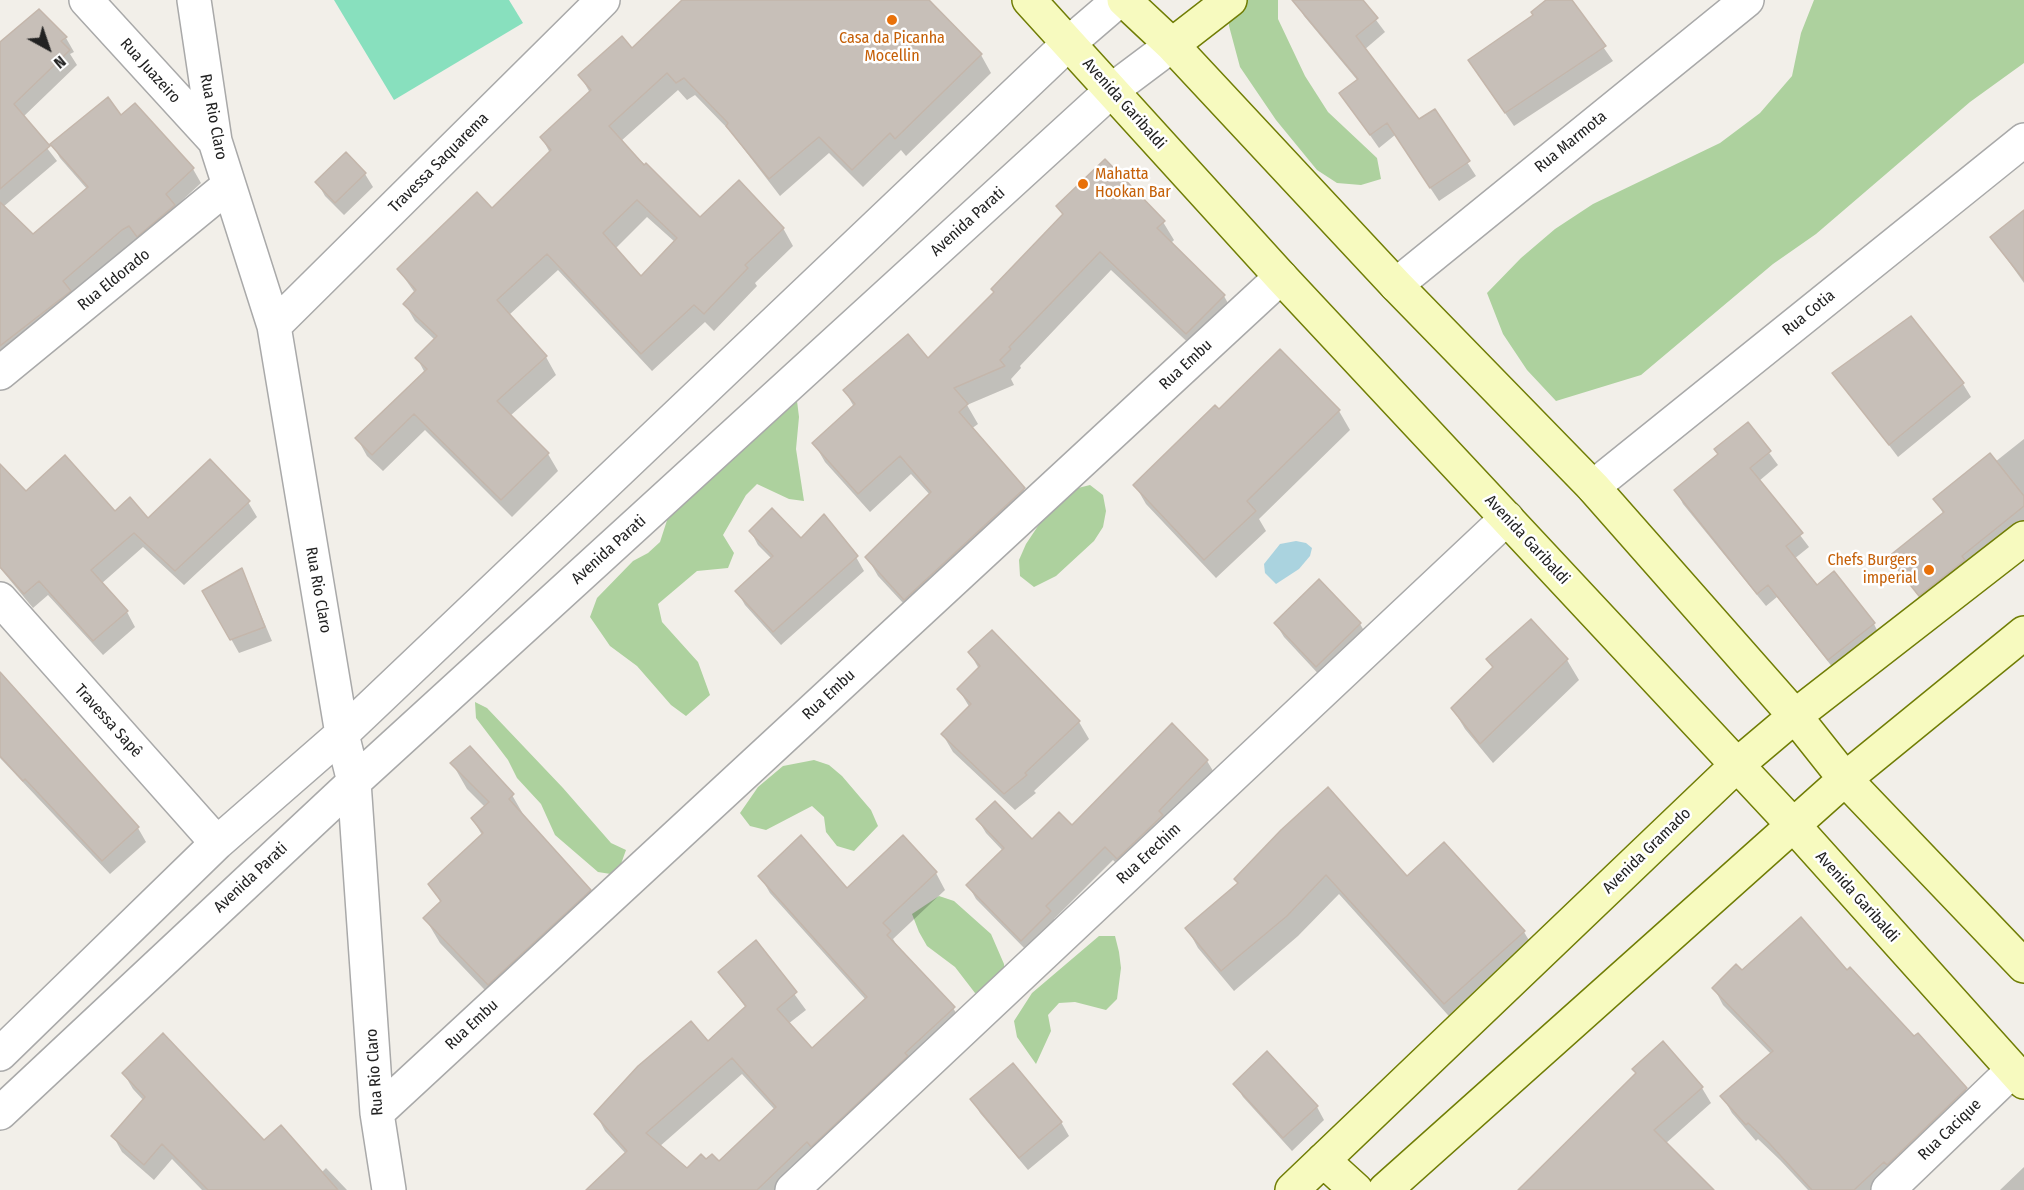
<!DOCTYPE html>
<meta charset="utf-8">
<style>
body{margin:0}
#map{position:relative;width:2024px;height:1190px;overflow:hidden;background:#f2efe9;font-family:"Fira Sans Condensed",sans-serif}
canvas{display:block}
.north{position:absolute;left:18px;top:18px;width:60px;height:60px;-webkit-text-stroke:4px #fff;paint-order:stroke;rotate:140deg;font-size:16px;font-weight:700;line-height:24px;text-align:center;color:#222}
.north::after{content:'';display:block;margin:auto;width:21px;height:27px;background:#222;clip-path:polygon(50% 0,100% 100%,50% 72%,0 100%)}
</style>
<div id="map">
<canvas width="2024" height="1190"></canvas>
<div class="north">N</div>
</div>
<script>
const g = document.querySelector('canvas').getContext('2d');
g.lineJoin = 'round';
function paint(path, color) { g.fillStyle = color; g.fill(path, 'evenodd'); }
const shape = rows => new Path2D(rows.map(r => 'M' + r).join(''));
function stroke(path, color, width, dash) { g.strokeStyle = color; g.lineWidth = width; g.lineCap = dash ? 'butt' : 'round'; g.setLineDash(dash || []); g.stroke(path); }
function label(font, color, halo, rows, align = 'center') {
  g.font = font + ' "Fira Sans Condensed",sans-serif'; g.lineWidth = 5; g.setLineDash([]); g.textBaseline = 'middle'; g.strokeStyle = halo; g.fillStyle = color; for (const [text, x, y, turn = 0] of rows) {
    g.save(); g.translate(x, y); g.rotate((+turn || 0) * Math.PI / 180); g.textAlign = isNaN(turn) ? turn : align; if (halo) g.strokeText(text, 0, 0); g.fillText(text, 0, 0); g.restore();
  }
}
paint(shape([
 [1232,0,1278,0,1278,19,1305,76,1328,112,1377,158,1381,179,1361,185,1337,183,1317,170,1276,120,1240,67,1229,26,1228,5],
 [1814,0,2024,0,2024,63,1970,102,1816,234,1773,264,1641,375,1556,401,1527,370,1503,334,1487,293,1521,258,1555,229,1593,204,1720,143,1760,113,1792,76,1801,33],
 [789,384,797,401,799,417,796,449,804,501,789,499,757,484,746,495,723,535,734,553,728,568,697,571,658,604,662,622,698,662,710,695,686,716,671,705,637,666,610,646,590,617,597,598,633,561,648,553,660,542,670,511],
 [1090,485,1103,495,1106,511,1103,527,1094,541,1056,576,1034,587,1020,576,1019,560,1026,544,1046,514,1074,489],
 [475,702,487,708,563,788,611,843,626,850,617,875,598,872,555,835,541,804,517,778,508,760,476,718],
 [814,760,829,765,842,776,871,810,878,826,854,851,837,846,826,832,824,817,812,806,766,830,750,826,740,813,758,787,783,766],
 [939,896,954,901,991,934,1004,964,1004,981,991,992,975,993,955,967,927,946,919,932,912,914],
 [1099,936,1115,936,1119,952,1121,968,1117,999,1106,1010,1075,1002,1059,1003,1048,1015,1051,1031,1036,1064,1017,1037,1014,1021,1032,993]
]), '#add19e');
paint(shape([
 [334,0,509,0,523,23,394,100]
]), '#88e0be');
paint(shape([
 [1296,541,1306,543,1312,548,1310,556,1299,569,1276,584,1265,573,1264,564,1280,544]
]), '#aad3df');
paint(shape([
 [684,0,927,0,981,55,991,73,906,156,901,150,863,187,829,153,780,196,730,131,695,95,687,100,678,90,621,141,700,219,783,228,793,246,755,283,757,286,714,331,705,322,652,371,558,270,509,315,546,357,556,375,510,416,548,454,558,471,512,517,425,430,383,471,367,456,357,438,425,373,417,358,435,340,415,321,405,304,415,293,398,269,492,211,550,153,542,138,590,93,580,75,632,50],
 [647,217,675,242,640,278,615,249],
 [1299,0,1361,0,1385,32,1364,50,1418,121,1434,111,1476,176,1439,201,1395,135,1379,148,1341,94,1358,81,1304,16,1296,2],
 [1549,0,1570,0,1613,61,1514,126,1478,74],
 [39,11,66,38,74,52,70,54,77,65,23,117,57,161,3,207,33,236,87,189,60,158,52,144,121,117,193,169,201,183,175,207,182,220,130,244,71,295,0,367,0,44],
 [365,174,373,187,344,215,325,196,317,182],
 [1058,206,1163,222,1174,240,1170,244,1224,296,1234,314,1198,352,1111,270,1020,366,1021,368,1011,379,1014,385,967,405,978,424,971,429,1024,489,1034,508,916,617,878,576,867,557,930,495,911,474,870,512,825,462,814,443,854,407,845,391,928,360,995,293,1063,216],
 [2024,212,2024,283,1992,238],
 [1856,356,1963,384,1971,397,1898,457,1834,373],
 [1219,411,1339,411,1350,430,1259,519,1266,531,1216,578,1146,504,1135,485],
 [1748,424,1778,465,1759,481,1809,547,1794,559,1817,587,1874,624,1881,638,1837,673,1777,597,1766,606,1683,504,1676,490,1719,455],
 [2024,439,2024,528,1929,610,1890,558,1944,515,1935,499,1995,462],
 [0,476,26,493,148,520,248,502,257,517,184,585,143,547,101,584,127,612,135,627,103,655,48,595,33,608,0,568],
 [751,532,801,540,856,557,864,571,781,645,745,605,737,591,772,559,758,545],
 [242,570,272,641,239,653,204,591],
 [1276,624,1360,624,1368,637,1324,680,1284,637],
 [970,653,1079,722,1089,739,1034,791,1036,793,1015,810,953,752,943,735,970,708,959,690,979,669],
 [1488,659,1567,660,1579,680,1493,763,1465,729,1453,709,1493,669],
 [0,672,62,746,138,828,146,842,110,874,0,758],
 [1207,761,1215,774,1125,872,1113,860,1054,919,1057,925,1029,953,976,899,968,885,1003,851,986,833,978,820,1032,841,1072,828],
 [452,763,512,795,527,821,589,891,604,916,503,1009,440,943,425,918,441,903,430,884,482,835,472,818,485,807,467,789],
 [1282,831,1407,878,1524,932,1536,952,1456,1024,1339,894,1298,936,1234,991,1198,948,1187,928,1239,884],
 [903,838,936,873,945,890,893,939,899,949,953,1008,963,1024,783,1190,588,1190,626,1154,605,1131,596,1114,708,1044,746,1008,720,972,756,942,806,1010,788,1024,812,1051,866,1000,770,893,760,876,847,890],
 [742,1074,775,1110,719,1163,688,1170,659,1147],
 [1741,972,1847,972,1966,1089,1975,1106,1882,1190,1808,1190,1780,1160,1758,1139,1756,1141,1732,1113,1722,1096,1771,1054,1723,1005,1714,988],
 [124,1074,321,1173,326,1168,347,1190,202,1190,172,1159,154,1180,122,1152,113,1136,144,1101,133,1089],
 [1235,1084,1317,1107,1324,1120,1292,1151,1243,1097],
 [1702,1088,1711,1103,1665,1144,1709,1190,1520,1190],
 [972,1099,1061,1122,1069,1136,1028,1170,980,1113],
 [2024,1167,2024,1190,2000,1190]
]), '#0003');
const building = shape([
 [682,0,929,0,982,54,895,139,890,133,852,170,819,137,769,179,726,126,728,123,684,78,676,83,667,73,609,126,644,165,646,163,700,217,739,180,784,228,745,265,748,268,704,314,694,305,641,354,547,254,497,300,547,356,497,401,549,453,501,500,414,414,372,455,355,438,427,369,415,358,437,336,403,304,416,290,397,269,477,192,492,208,551,150,540,137,591,90,578,75,622,36,632,48,682,0],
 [637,200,677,238,641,276,603,233,637,200],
 [1292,0,1363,0,1378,18,1356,36,1419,119,1435,109,1470,161,1430,188,1387,123,1370,135,1339,93,1358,79,1292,0],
 [1546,0,1572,0,1606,46,1505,113,1468,60,1533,15,1531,12,1546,0],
 [39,9,67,37,61,41,70,50,14,104,50,146,0,189,0,42,39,9],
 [108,97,121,115,135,103,194,168,166,194,175,205,137,237,129,226,122,230,63,281,71,291,0,346,0,202,33,234,88,187,50,144,108,97],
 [346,152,366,173,335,203,315,182,346,152],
 [1105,159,1165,221,1157,228,1225,295,1186,334,1100,252,1009,347,1011,349,1000,360,1005,366,954,388,968,404,959,412,1025,488,904,600,865,557,931,492,900,456,858,494,812,443,855,404,843,390,908,334,928,358,994,292,991,289,1063,214,1056,206,1105,159],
 [2024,210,2024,280,1990,237,2024,210],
 [1911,316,1964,383,1889,445,1832,373,1911,316],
 [1280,349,1340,410,1247,501,1256,511,1204,560,1133,485,1215,405,1219,409,1280,349],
 [1748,422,1771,451,1750,468,1803,533,1786,546,1817,585,1834,571,1875,623,1828,660,1768,585,1757,594,1674,490,1718,454,1714,449,1748,422],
 [1990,453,2024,496,2024,506,1962,556,1965,560,1919,596,1888,557,1944,512,1933,499,1990,453],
 [65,455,115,511,130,497,148,518,210,459,250,501,175,571,134,533,91,570,128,611,93,641,39,581,24,594,0,567,0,464,26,491,65,455],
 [772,508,801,538,824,514,858,556,773,632,735,591,773,556,749,531,772,508],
 [242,568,265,627,230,640,202,591,242,568],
 [1319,579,1361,623,1316,667,1274,623,1319,579],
 [1531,619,1568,659,1480,744,1451,708,1493,667,1486,659,1531,619],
 [992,630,1080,721,1025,773,1027,775,1004,794,941,734,971,704,957,689,980,666,968,652,992,630],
 [0,672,139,827,102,861,25,779,23,781,0,756,0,672],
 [1172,723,1208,760,1159,811,1163,815,1117,859,1105,847,1046,906,1051,911,1021,941,966,885,1004,848,976,819,995,801,1032,839,1059,812,1072,825,1172,723],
 [470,746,514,794,509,799,591,890,488,985,423,918,441,901,428,884,483,833,471,818,489,802,450,763,470,746],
 [1328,787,1407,876,1444,842,1525,931,1444,1004,1326,875,1287,916,1221,971,1185,928,1238,883,1234,879,1281,830,1328,787],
 [801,835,847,888,903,835,937,872,883,923,891,931,887,935,955,1007,905,1053,908,1056,811,1147,807,1142,757,1190,586,1190,627,1151,594,1114,638,1066,691,1021,708,1041,746,1006,718,972,756,940,797,992,777,1009,812,1048,867,997,758,876,801,835],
 [732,1058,776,1107,719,1161,712,1154,706,1159,701,1154,687,1168,646,1133,732,1058],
 [1801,917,1847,970,1850,967,1914,1036,1918,1033,1967,1088,1887,1165,1884,1162,1854,1190,1812,1190,1769,1143,1748,1123,1746,1125,1720,1096,1773,1051,1712,988,1736,964,1742,970,1801,917],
 [163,1033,264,1140,281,1125,338,1190,208,1190,162,1144,144,1165,111,1136,145,1097,122,1073,163,1033],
 [1663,1041,1703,1087,1654,1130,1714,1190,1518,1190,1636,1073,1632,1069,1663,1041],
 [1267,1051,1318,1106,1283,1138,1233,1084,1267,1051],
 [1013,1063,1062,1122,1019,1158,970,1099,1013,1063]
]);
paint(building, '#c7bfb8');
stroke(building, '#c4b6ab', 1.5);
const street = shape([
 [86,0,215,141],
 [194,0,215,141,274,326,342,734,354,782,377,1113,389,1190],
 [1396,285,1747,0],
 [274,326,603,0],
 [0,373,228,186],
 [1593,487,2024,140],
 [0,599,217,843],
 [0,1054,217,843,342,734,1069,43,1119,0],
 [0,1113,354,782,1112,90,1172,45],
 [377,1113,1281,277],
 [792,1190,1507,518],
 [1888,1190,2013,1070]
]);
const secondary = shape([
 [1029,0,1281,277,1795,827,2024,1082],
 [1124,0,1172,45,1396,285,1593,487,1795,716,1845,779,2024,966],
 [1172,45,1230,0],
 [1323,1160,1356,1190],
 [1292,1190,1737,765,1795,716,2024,538],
 [1385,1190,1845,779,2024,633]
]);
stroke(street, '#a9a9a9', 36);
stroke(secondary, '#707d05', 36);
stroke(street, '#fff', 33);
stroke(secondary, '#f7fabf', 33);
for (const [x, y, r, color] of [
 [892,20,6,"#e8710a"],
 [1083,184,6,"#e8710a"],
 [1929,570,6,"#e8710a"]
]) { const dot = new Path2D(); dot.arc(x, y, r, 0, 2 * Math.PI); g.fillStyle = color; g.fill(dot); stroke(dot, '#fff', 2); }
label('16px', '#c56008', '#fff', [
 ["Casa da Picanha",892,39],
 ["Mocellin",892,57],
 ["Mahatta",1095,175,"left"],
 ["Hookan Bar",1095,193,"left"],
 ["Chefs Burgers",1917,561,"right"],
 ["imperial",1917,579,"right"]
]);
label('16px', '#222', '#fff', [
 ["Rua Juazeiro",150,71,48],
 ["Avenida Garibaldi",1124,104,48],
 ["Rua Rio Claro",213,117,79],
 ["Rua Marmota",1571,142,-39],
 ["Travessa Saquarema",439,163,-45],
 ["Avenida Parati",968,222,-42],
 ["Rua Eldorado",114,280,-39],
 ["Rua Cotia",1809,313,-39],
 ["Rua Embu",1186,365,-43],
 ["Avenida Garibaldi",1527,540,47],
 ["Avenida Parati",609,550,-42],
 ["Rua Rio Claro",318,590,80],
 ["Rua Embu",829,695,-43],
 ["Travessa Sapê",108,721,48],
 ["Avenida Gramado",1647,851,-44],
 ["Rua Erechim",1149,854,-43],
 ["Avenida Parati",251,878,-43],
 ["Avenida Garibaldi",1857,897,48],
 ["Rua Embu",472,1025,-43],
 ["Rua Rio Claro",375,1072,-94],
 ["Rua Cacique",1950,1130,-44]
]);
</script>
